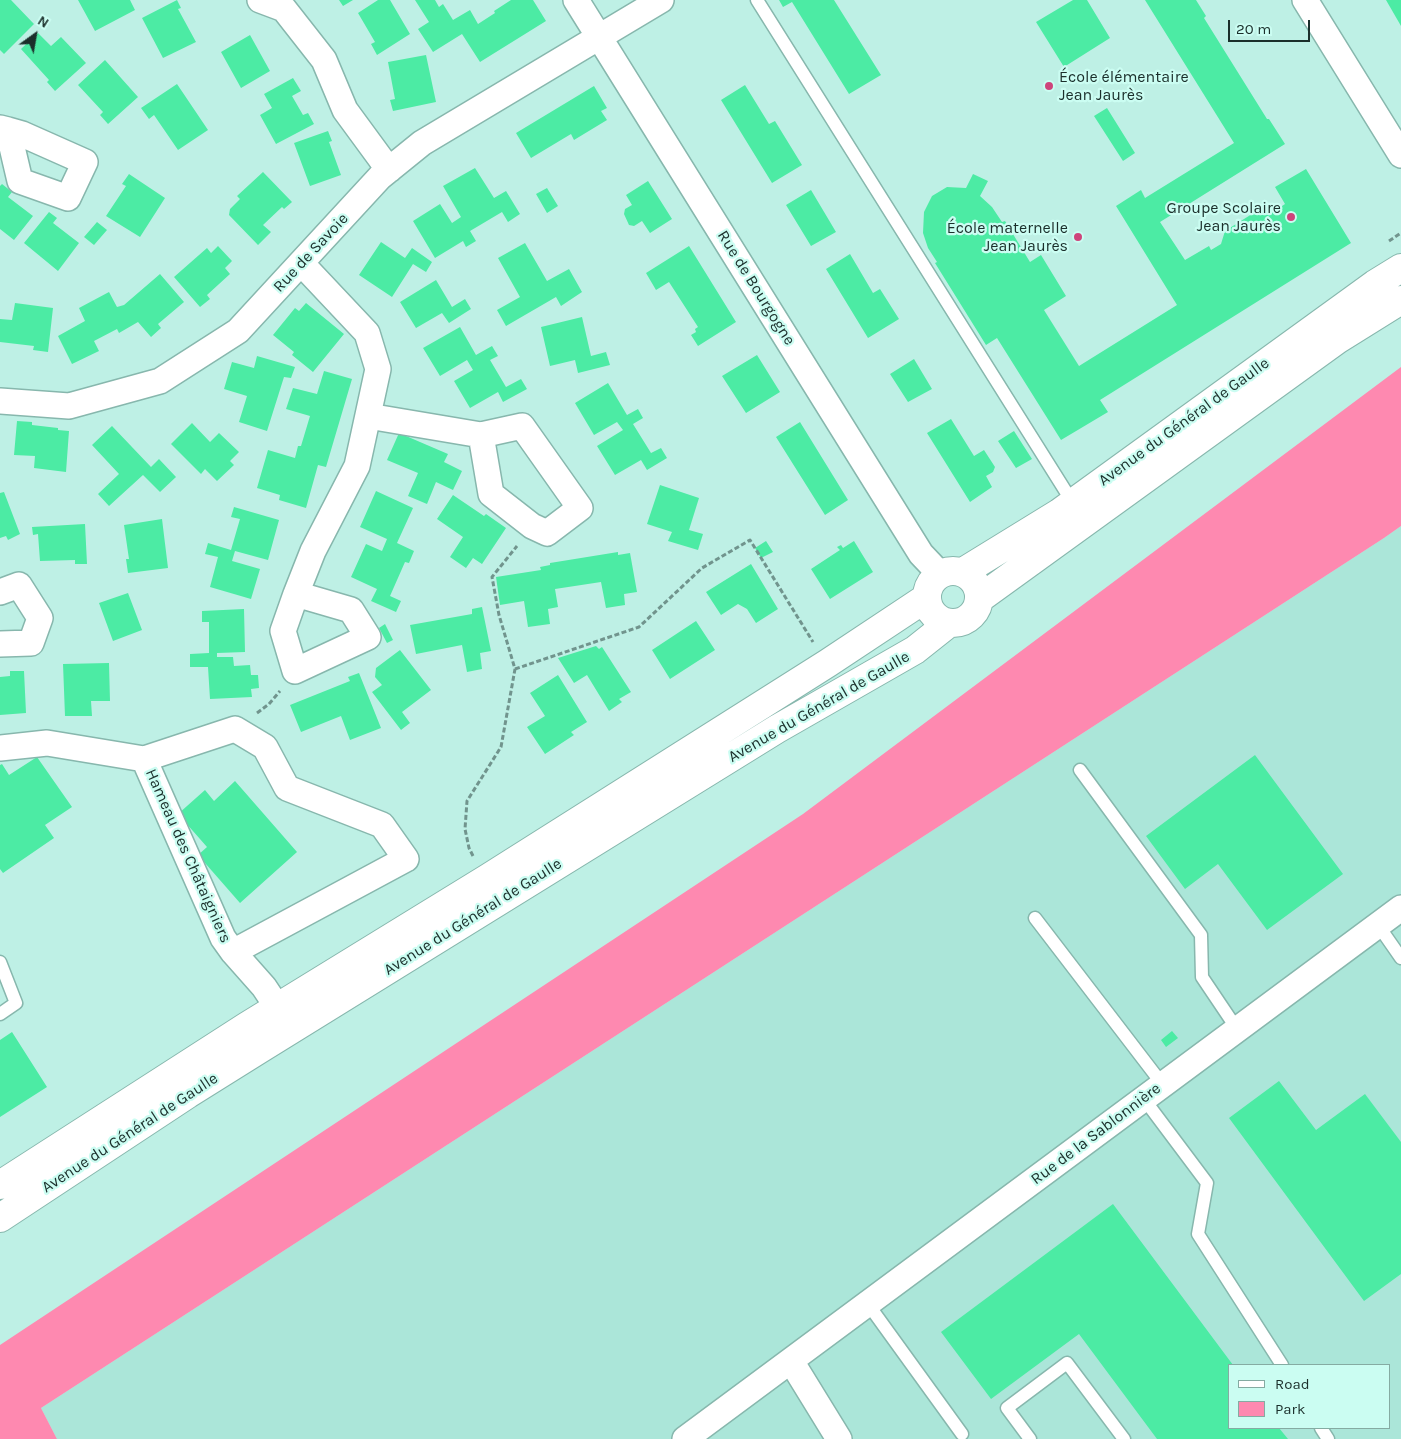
<!DOCTYPE html>
<meta charset="utf-8">
<style>
body{margin:0}
#map{position:relative;width:1401px;height:1439px;overflow:hidden;background:#bef0e5;font-family:Karla,sans-serif}
canvas{display:block}
.legend{position:absolute;left:1228px;top:1364px;width:162px;height:65px;box-sizing:border-box;background:#cbfdf2;border:1px solid #85aba2;margin:0;padding:6px 9px;list-style:none;font-size:15px;color:#1b2f2b}
.legend li{display:flex;align-items:center;gap:10px;height:25px}
.legend b{width:25px;border:1px solid #85aba2}
.north{position:absolute;left:10px;top:10px;width:50px;height:50px;-webkit-text-stroke:4px #cbfdf2;paint-order:stroke;rotate:32deg;font-size:14px;font-weight:700;line-height:20px;text-align:center;color:#1b2f2b}
.north::after{content:'';display:block;margin:auto;width:18px;height:22px;background:#1b2f2b;clip-path:polygon(50% 0,100% 100%,50% 72%,0 100%)}
.scale{position:absolute;left:1228px;top:20px;width:82px;height:22px;box-sizing:border-box;border:2px solid #1b2f2b;border-top:0;padding-left:6px;font-size:15px;line-height:18px;white-space:nowrap;color:#1b2f2b;-webkit-text-stroke:4px #cbfdf2;paint-order:stroke}
</style>
<div id="map">
<canvas width="1401" height="1439"></canvas>
<ul class="legend">
<li><b style="height:6px;background:#fff"></b>Road</li>
<li><b style="height:14px;background:#fe89b0"></b>Park</li>
</ul>
<div class="north">N</div>
<div class="scale">20 m</div>
</div>
<script>
const g = document.querySelector('canvas').getContext('2d');
g.lineJoin = 'round';
function paint(path, color) { g.fillStyle = color; g.fill(path, 'evenodd'); }
const shape = rows => new Path2D(rows.map(r => 'M' + r).join(''));
function stroke(path, color, width, dash) { g.strokeStyle = color; g.lineWidth = width; g.lineCap = dash ? 'butt' : 'round'; g.setLineDash(dash || []); g.stroke(path); }
function label(font, color, halo, rows, align = 'center') {
  g.font = font + ' Karla,sans-serif'; g.lineWidth = 4.5; g.setLineDash([]); g.textBaseline = 'middle'; g.strokeStyle = halo; g.fillStyle = color; for (const [text, x, y, turn = 0] of rows) {
    g.save(); g.translate(x, y); g.rotate((+turn || 0) * Math.PI / 180); g.textAlign = isNaN(turn) ? turn : align; if (halo) g.strokeText(text, 0, 0); g.fillText(text, 0, 0); g.restore();
  }
}
paint(shape([
 [1401,526,1401,1439,57,1439,41,1408,1384,538],
 [1230,1365,1390,1365,1390,1428,1230,1428]
]), '#abe6d9');
paint(shape([
 [1401,367,1401,526,1384,538,41,1408,57,1439,0,1439,0,1345,803,814]
]), '#fe89b0');
paint(shape([
 [0,0,11,0,34,24,4,54,0,50],
 [78,0,130,0,135,10,95,31],
 [177,0,181,8,178,9,196,42,163,58,142,18],
 [339,0,353,0,343,6],
 [378,0,390,0,410,34,377,55,371,44,375,42,358,13],
 [415,0,435,0,439,7,443,4,453,20,470,10,478,24,495,13,494,11,511,0,533,0,546,21,480,62,462,34,433,52,418,29,429,22],
 [779,0,834,0,881,75,849,94,792,2,783,7],
 [1073,0,1087,0,1110,38,1064,67,1036,22],
 [1145,0,1196,0,1206,16,1204,18,1267,119,1269,119,1285,144,1160,222,1185,260,1209,246,1211,250,1221,244,1225,231,1263,207,1276,210,1285,204,1275,187,1306,169,1351,243,1100,400,1108,412,1061,440,997,338,986,345,935,263,937,262,928,248,923,233,924,212,932,196,947,187,966,188,973,174,988,181,980,196,992,207,1002,222,1005,221,1030,262,1041,255,1066,296,1044,310,1079,366,1177,305,1116,206,1141,190,1145,198,1234,143],
 [1386,0,1401,0,1401,26],
 [38,33,51,46,61,37,86,63,55,91,47,82,49,80,21,49],
 [250,35,270,71,241,88,221,52],
 [426,55,436,102,393,111,390,100,395,99,388,62],
 [105,60,138,97,108,124,100,115,103,112,78,85],
 [293,78,301,91,292,96,303,115,308,113,314,124,276,144,260,115,272,108,264,94],
 [177,84,208,130,178,150,154,115,149,119,141,108],
 [745,85,769,124,775,121,802,165,772,183,721,100],
 [594,86,607,108,601,111,607,120,574,140,571,134,531,158,516,133],
 [1107,108,1135,153,1123,161,1094,116],
 [328,131,332,141,329,142,341,175,310,186,294,143],
 [475,168,494,198,506,191,520,214,508,222,502,212,470,231,476,241,466,247,463,241,435,258,413,221,440,204,452,223,461,217,443,186],
 [263,172,292,202,284,209,282,207,263,225,271,232,258,245,229,215,230,209,240,199,237,196],
 [129,174,165,198,140,237,106,216,126,186,122,184],
 [648,181,672,219,650,233,642,221,634,226,629,225,624,214,625,209,632,205,626,195],
 [2,184,12,192,8,197,33,216,14,240,0,229,0,186],
 [547,188,558,206,547,213,536,194],
 [811,190,836,232,811,246,786,205],
 [49,212,57,218,53,223,79,243,58,271,24,243],
 [97,222,107,230,94,245,84,237],
 [381,242,405,258,412,248,432,262,426,272,413,264,392,297,359,275],
 [525,243,547,281,569,269,582,292,561,306,556,297,506,326,497,310,520,297,498,258],
 [218,246,232,261,225,268,230,274,207,295,210,299,200,307,174,277,207,248,211,253],
 [689,246,736,322,698,346,691,335,696,332,695,329,698,327,669,282,656,290,646,273],
 [850,254,873,293,880,289,899,319,868,338,826,269],
 [160,274,184,302,158,324,161,328,151,337,138,322,119,333,117,329,94,341,99,351,72,364,58,336,85,321,79,308,109,292,117,307,124,305],
 [436,280,452,307,465,299,471,309,449,323,442,313,416,328,400,302],
 [15,303,53,308,48,352,33,350,34,346,0,342,0,319,12,320],
 [306,303,344,334,313,372,292,355,294,352,273,335,295,308,299,311],
 [582,317,591,356,606,352,610,365,578,373,575,360,550,366,541,327],
 [460,327,476,355,492,346,498,356,490,360,506,387,521,379,527,389,503,402,498,392,470,408,454,381,473,370,467,360,440,376,423,348],
 [757,355,780,392,746,413,722,376],
 [257,356,295,367,291,378,284,377,267,431,239,422,247,396,224,389,232,362,254,368],
 [914,359,932,389,908,402,890,374],
 [324,371,352,379,326,467,318,465,306,508,279,500,280,495,257,488,268,450,295,458,298,446,301,446,310,416,286,409,293,388,317,394],
 [608,383,627,415,638,409,643,418,633,424,651,453,661,448,667,458,647,470,641,460,615,475,597,446,623,430,617,422,594,435,575,403],
 [951,419,974,456,984,450,995,467,993,472,986,476,992,487,970,502,927,433],
 [17,421,32,422,32,425,58,428,58,430,69,431,66,472,34,468,35,456,14,455],
 [800,422,848,500,825,515,776,437],
 [192,423,210,442,219,433,239,452,230,461,234,465,217,481,205,469,201,474,171,444],
 [112,426,151,467,159,459,176,477,160,492,143,475,109,506,98,494,119,474,92,445],
 [1014,431,1032,459,1016,468,998,441],
 [399,433,448,454,444,462,462,471,453,490,436,482,427,504,408,496,418,473,387,460],
 [660,485,699,498,689,530,703,534,698,550,668,541,672,532,647,524],
 [376,491,413,508,397,543,414,551,409,563,405,562,390,596,401,601,396,612,371,601,377,589,351,577,366,544,382,551,387,539,360,527],
 [4,492,20,534,8,540,6,536,0,538,0,493],
 [453,495,484,516,486,514,506,528,482,564,473,558,466,568,450,557,463,537,437,519],
 [234,507,279,520,268,560,235,551,232,561,260,569,251,599,210,587,218,557,205,554,208,543,231,550,240,519,231,517],
 [162,519,168,568,128,573,126,559,129,559,124,525],
 [85,524,87,564,75,564,75,560,40,561,38,534,33,535,32,527],
 [766,541,773,552,761,558,755,548],
 [854,541,873,572,830,599,811,569,840,550,837,547,841,545,843,548],
 [618,552,618,555,630,553,637,592,624,594,625,605,606,608,601,582,555,589,558,607,548,609,550,624,528,627,524,601,500,605,496,577,541,570,540,567,550,565,550,563],
 [751,564,778,609,756,623,747,609,738,604,721,615,706,592],
 [128,593,142,630,113,641,99,603],
 [482,607,491,651,480,653,482,669,467,672,462,645,416,654,410,625,472,614,472,609],
 [244,609,245,652,217,653,217,657,233,657,234,666,250,665,251,675,258,675,259,688,251,689,252,697,210,699,208,667,190,667,190,654,209,653,209,622,202,622,202,611],
 [696,621,715,650,670,679,652,650],
 [385,624,393,640,387,643,379,628],
 [596,646,599,649,602,647,631,692,619,699,622,702,609,711,587,675,574,683,558,658],
 [400,650,431,690,402,712,410,723,401,730,372,692,382,685,375,677,376,668],
 [109,663,110,701,91,701,92,716,65,716,63,664],
 [10,671,24,671,26,713,0,715,0,677,10,676],
 [359,673,381,728,350,740,341,716,301,732,290,705,350,681,348,677],
 [558,675,587,722,571,732,574,735,545,754,527,727,545,716,530,693],
 [1255,755,1343,874,1267,930,1218,864,1185,889,1146,836],
 [37,757,72,807,45,825,54,838,3,873,0,869,0,765,2,764,9,775],
 [235,781,297,852,240,903,198,855,207,847,178,814,205,790,214,801],
 [1172,1031,1178,1038,1166,1047,1161,1040],
 [12,1032,47,1087,0,1117,0,1040],
 [1279,1081,1316,1130,1365,1094,1401,1142,1401,1274,1364,1301,1229,1118],
 [1113,1204,1233,1365,1230,1365,1230,1428,1279,1428,1288,1439,1157,1439,1079,1334,991,1399,941,1332]
]), '#4ceba4');
const service = shape([
 [757,0,1073,503],
 [1080,770,1201,935,1202,977,1237,1029],
 [1035,918,1163,1085],
 [1378,925,1401,958],
 [0,962,16,1003,0,1014],
 [1144,1099,1207,1183,1198,1234,1282,1365],
 [868,1304,962,1434],
 [1321,1428,1328,1439],
 [1030,1439,1007,1408,1067,1363,1124,1439]
]);
const minor = shape([
 [260,0,284,9,324,60,345,110,389,170],
 [576,0,921,554,940,574],
 [1305,0,1401,155],
 [0,128,8,130,22,134,85,162,68,198,20,181,8,130],
 [0,401,69,406,160,381,238,331,380,177,422,143,661,0],
 [368,416,481,435,491,494,532,526,547,533,580,508,522,426,481,435],
 [0,592,19,585,40,618,31,643,0,644],
 [296,594,351,610,368,637,295,671,283,631,296,594,313,551,357,466,378,369,367,333,302,264],
 [0,748,47,743,144,759,223,938,233,952,264,987,278,1008],
 [144,759,235,729,265,747,287,788,382,825,406,859,233,952],
 [791,1361,839,1439],
 [685,1439,1401,908]
]);
const secondary = shape([
 '927 597a26 26 0 1 1 52 0a26 26 0 1 1-52 0Z',
 [963,572,1059,513,1375,284,1401,268],
 [979,599,1337,340,1401,300],
 [0,1185,247,1026,488,878,828,663,926,598],
 [0,1218,188,1094,260,1049,777,729,915,650,949,623]
]);
stroke(service, '#87b7ad', 15);
stroke(minor, '#87b7ad', 28);
stroke(secondary, '#87b7ad', 30);
stroke(shape([
 [1389,241,1401,233],
 [515,669,639,627,702,568,750,540,813,642],
 [257,713,269,704,280,691],
 [473,856,469,848,465,829,467,801,501,747,515,669,499,615,492,577,517,546]
]), '#71948d', 3, [5, 2.5]);
stroke(service, '#fff', 12);
stroke(minor, '#fff', 25);
stroke(secondary, '#fff', 28);
for (const [x, y, r, color] of [
 [1049,86,5,"#ce447b"],
 [1291,217,5,"#ce447b"],
 [1078,237,5,"#ce447b"]
]) { const dot = new Path2D(); dot.arc(x, y, r, 0, 2 * Math.PI); g.fillStyle = color; g.fill(dot); stroke(dot, '#cbfdf2', 2); }
label('16px', '#1b2f2b', '#cbfdf2', [
 ["École élémentaire",1059,77,"left"],
 ["Jean Jaurès",1059,95,"left"],
 ["Groupe Scolaire",1281,208],
 ["Jean Jaurès",1281,226],
 ["École maternelle",1068,228],
 ["Jean Jaurès",1068,246]
], 'right');
label('16px', '#1b2f2b', '#cbfdf2', [
 ["Rue de Savoie",311,253,-47],
 ["Rue de Bourgogne",756,288,58],
 ["Avenue du Général de Gaulle",1184,422,-36],
 ["Avenue du Général de Gaulle",819,707,-30],
 ["Hameau des Châtaigniers",188,856,66],
 ["Avenue du Général de Gaulle",473,917,-32],
 ["Avenue du Général de Gaulle",130,1133,-33],
 ["Rue de la Sablonnière",1096,1134,-37]
]);
</script>
